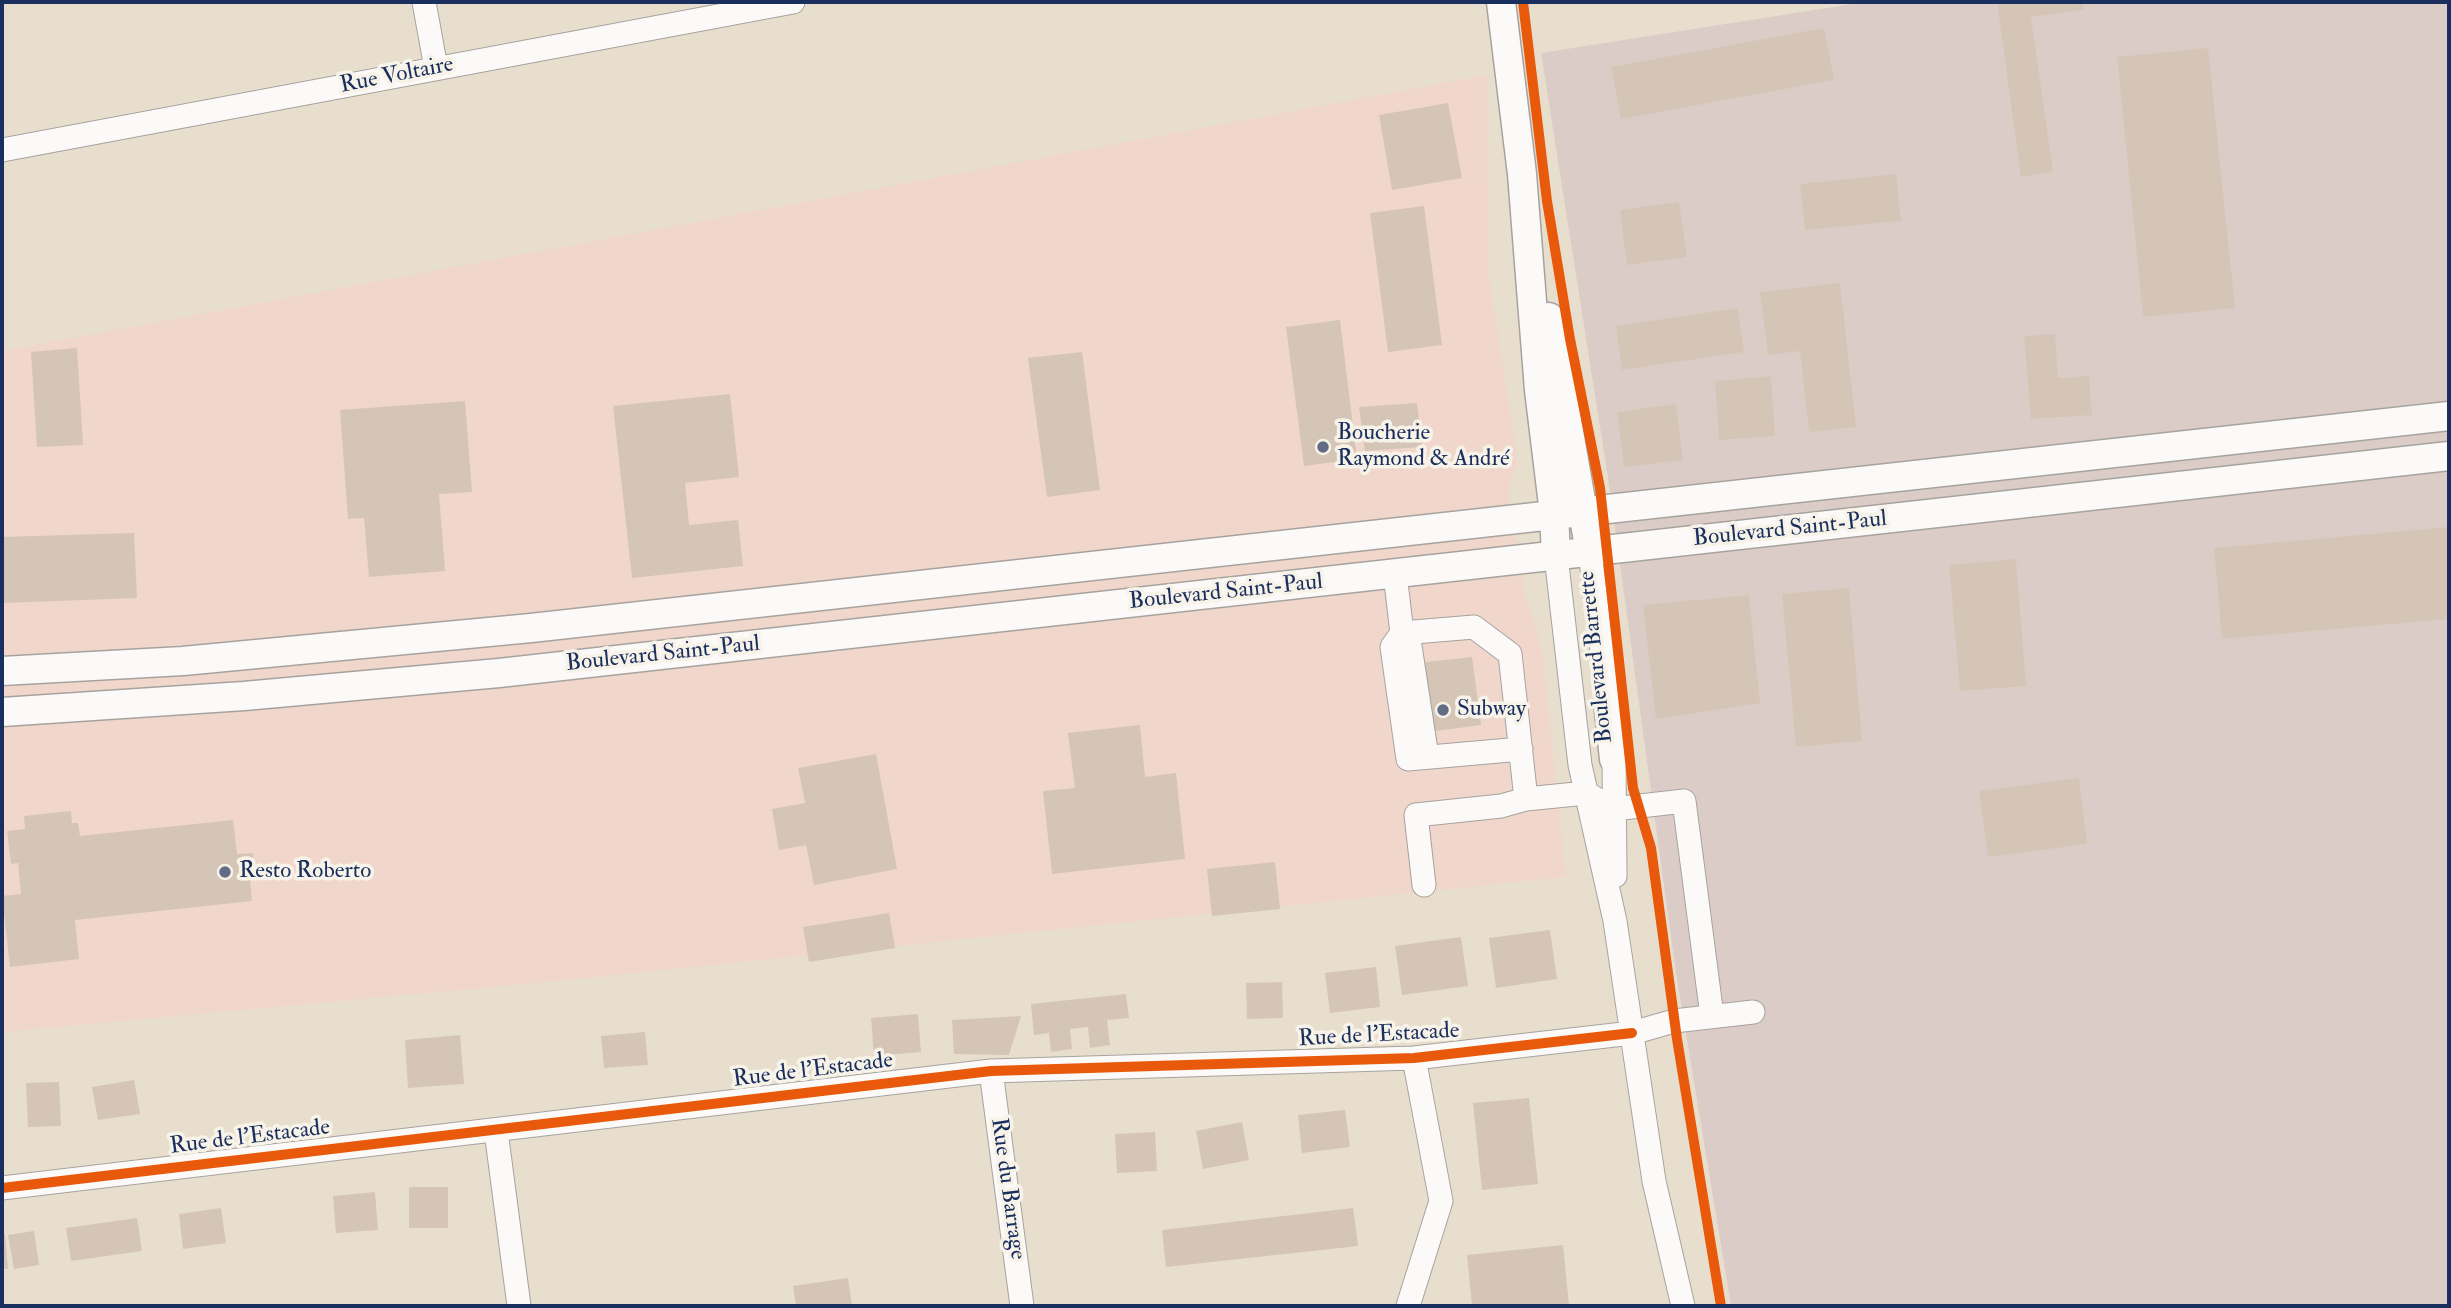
<!DOCTYPE html>
<meta charset="utf-8">
<style>
body{margin:0}
#map{position:relative;width:2451px;height:1308px;overflow:hidden;background:#e8dece;font-family:"IM FELL Double Pica",serif}
canvas{display:block}
.frame{position:absolute;inset:0;border:4px solid #1b2f5e;pointer-events:none}
</style>
<div id="map">
<canvas width="2451" height="1308"></canvas>
<div class="frame"></div>
</div>
<script>
const g = document.querySelector('canvas').getContext('2d');
g.lineJoin = 'round';
function paint(path, color) { g.fillStyle = color; g.fill(path, 'evenodd'); }
const shape = rows => new Path2D(rows.map(r => 'M' + r).join(''));
function stroke(path, color, width, dash) { g.strokeStyle = color; g.lineWidth = width; g.lineCap = dash ? 'butt' : 'round'; g.setLineDash(dash || []); g.stroke(path); }
function label(font, color, halo, rows, align = 'center') {
  g.font = font + ' "IM FELL Double Pica",serif'; g.lineWidth = 7; g.setLineDash([]); g.textBaseline = 'middle'; g.strokeStyle = halo; g.fillStyle = color; for (const [text, x, y, turn = 0] of rows) {
    g.save(); g.translate(x, y); g.rotate((+turn || 0) * Math.PI / 180); g.textAlign = isNaN(turn) ? turn : align; if (halo) g.strokeText(text, 0, 0); g.fillText(text, 0, 0); g.restore();
  }
}
paint(shape([
 [1487,75,1488,272,1518,463,1508,489,1525,595,1542,651,1566,877,548,982,2,1032,2,351]
]), '#f0d6cb');
paint(shape([
 [1865,2,2449,2,2449,1306,1731,1306,1676,973,1609,484,1541,53]
]), '#dcccc7');
paint(shape([
 [1997,2,2082,2,2084,10,2031,17,2053,172,2021,177],
 [1824,28,1834,80,1621,119,1611,67],
 [2208,48,2235,308,2143,317,2117,57],
 [1448,103,1462,178,1392,190,1379,115],
 [1896,174,1901,221,1805,230,1800,184],
 [1679,202,1687,257,1627,265,1620,210],
 [1424,206,1442,345,1388,352,1370,213],
 [1840,283,1856,427,1809,432,1800,351,1768,355,1760,292],
 [1738,308,1744,352,1622,370,1616,326],
 [1340,320,1357,459,1304,466,1286,327],
 [2055,334,2058,378,2089,376,2092,415,2031,419,2024,336],
 [77,348,83,445,37,447,31,352],
 [1082,352,1100,490,1047,497,1028,358],
 [1771,376,1775,436,1719,440,1715,381],
 [730,394,739,477,685,483,689,525,738,520,743,566,632,578,613,406],
 [465,401,472,492,439,494,445,571,369,577,364,518,348,519,340,410],
 [1417,403,1422,447,1365,451,1359,407],
 [1676,404,1683,460,1624,467,1617,412],
 [2449,527,2449,619,2222,639,2214,548],
 [134,533,137,598,2,603,2,537],
 [2016,559,2026,686,1960,691,1949,565],
 [1849,588,1862,741,1796,747,1782,594],
 [1749,595,1760,703,1656,719,1643,605],
 [1472,657,1481,725,1428,732,1419,663],
 [1140,725,1145,777,1176,773,1185,859,1052,874,1043,791,1075,788,1068,733],
 [876,754,897,869,814,885,806,845,779,850,772,809,805,803,798,768],
 [2079,778,2087,844,1988,857,1979,791],
 [71,811,72,823,78,823,80,836,233,820,237,854,253,853,254,868,249,869,252,901,75,920,79,959,10,967,2,896,21,894,18,863,11,864,7,831,25,829,24,816],
 [1275,862,1280,909,1212,916,1207,869],
 [889,913,895,948,809,962,803,927],
 [1550,930,1557,979,1496,988,1489,938],
 [1461,937,1468,986,1402,995,1395,946],
 [1376,967,1380,1007,1330,1013,1325,973],
 [1282,982,1283,1018,1247,1019,1246,983],
 [1126,994,1129,1018,1107,1020,1110,1045,1090,1048,1088,1027,1070,1029,1072,1049,1051,1052,1049,1033,1034,1035,1031,1004],
 [918,1014,921,1052,874,1056,871,1018],
 [1021,1016,1009,1055,954,1054,952,1020],
 [645,1032,648,1065,604,1068,601,1036],
 [460,1035,464,1084,408,1088,405,1040],
 [134,1080,140,1114,98,1120,92,1087],
 [59,1082,61,1126,28,1127,26,1083],
 [1529,1098,1538,1184,1482,1190,1473,1103],
 [1345,1110,1350,1147,1302,1153,1298,1115],
 [1242,1122,1249,1160,1203,1169,1196,1131],
 [1155,1132,1157,1171,1117,1173,1115,1134],
 [409,1187,448,1187,448,1228,409,1228],
 [375,1192,378,1230,336,1233,333,1196],
 [221,1208,226,1243,183,1249,179,1214],
 [1353,1208,1358,1246,1166,1267,1162,1230],
 [137,1218,142,1251,71,1261,66,1228],
 [34,1231,39,1265,14,1269,8,1235],
 [5,1234,8,1269,2,1269,2,1235],
 [1563,1245,1569,1306,1472,1306,1467,1255],
 [848,1278,852,1306,796,1306,793,1286]
]), '#d5c5b7');
const minor = shape([
 [424,2,436,68],
 [2,150,793,2],
 [1590,552,1608,701],
 [1556,556,1580,765,1615,921,1654,1181,1683,1306],
 [1395,574,1402,633,1474,627,1510,654,1526,799,1586,793,1614,809,1684,801,1712,1016],
 [1427,757,1410,646,1402,633,1392,647,1408,759,1521,749],
 [1614,759,1615,876],
 [1424,885,1416,815,1501,806,1526,799],
 [991,1071,1022,1306],
 [496,1131,519,1306],
 [2,1188,991,1071,1414,1058,1632,1033,1674,1021,1753,1012],
 [1408,1306,1441,1201,1414,1058]
]);
const major = shape([
 [1501,2,1522,174,1539,390,1554,513,1556,556],
 [1549,317,1590,552],
 [2,671,183,661,531,628,2449,416],
 [1608,701,1614,759],
 [2,712,244,696,499,673,2449,456]
]);
stroke(minor, '#a6a39f', 25);
stroke(major, '#a6a39f', 31);
stroke(minor, '#fcfaf8', 23);
stroke(major, '#fcfaf8', 28);
stroke(shape([
 [1523,2,1547,201,1570,339,1600,488,1633,788,1651,848,1677,1039,1721,1306],
 [2,1188,991,1071,1414,1058,1632,1033]
]), '#e8590c', 10);
for (const [x, y, r, color] of [
 [1323,447,7,"#636c85"],
 [1443,710,7,"#636c85"],
 [225,872,7,"#636c85"]
]) { const dot = new Path2D(); dot.arc(x, y, r, 0, 2 * Math.PI); g.fillStyle = color; g.fill(dot); stroke(dot, '#f7f3e8', 2.5); }
label('23px', '#1b2f5e', '#f7f3e8', [
 ["Rue Voltaire",397,76,-11],
 ["Boulevard Saint-Paul",1790,530,-6],
 ["Boulevard Saint-Paul",1226,593,-6],
 ["Boulevard Saint-Paul",663,655,-6],
 ["Boulevard Barrette",1597,657,-96],
 ["Rue de l'Estacade",1379,1036,-3],
 ["Rue de l'Estacade",813,1071,-7],
 ["Rue de l'Estacade",250,1138,-7],
 ["Rue du Barrage",1007,1189,82]
]);
label('23px', '#1b2f5e', '#f7f3e8', [
 ["Boucherie",1337,434],
 ["Raymond & André",1337,460],
 ["Subway",1457,710],
 ["Resto Roberto",239,872]
], 'left');
</script>
